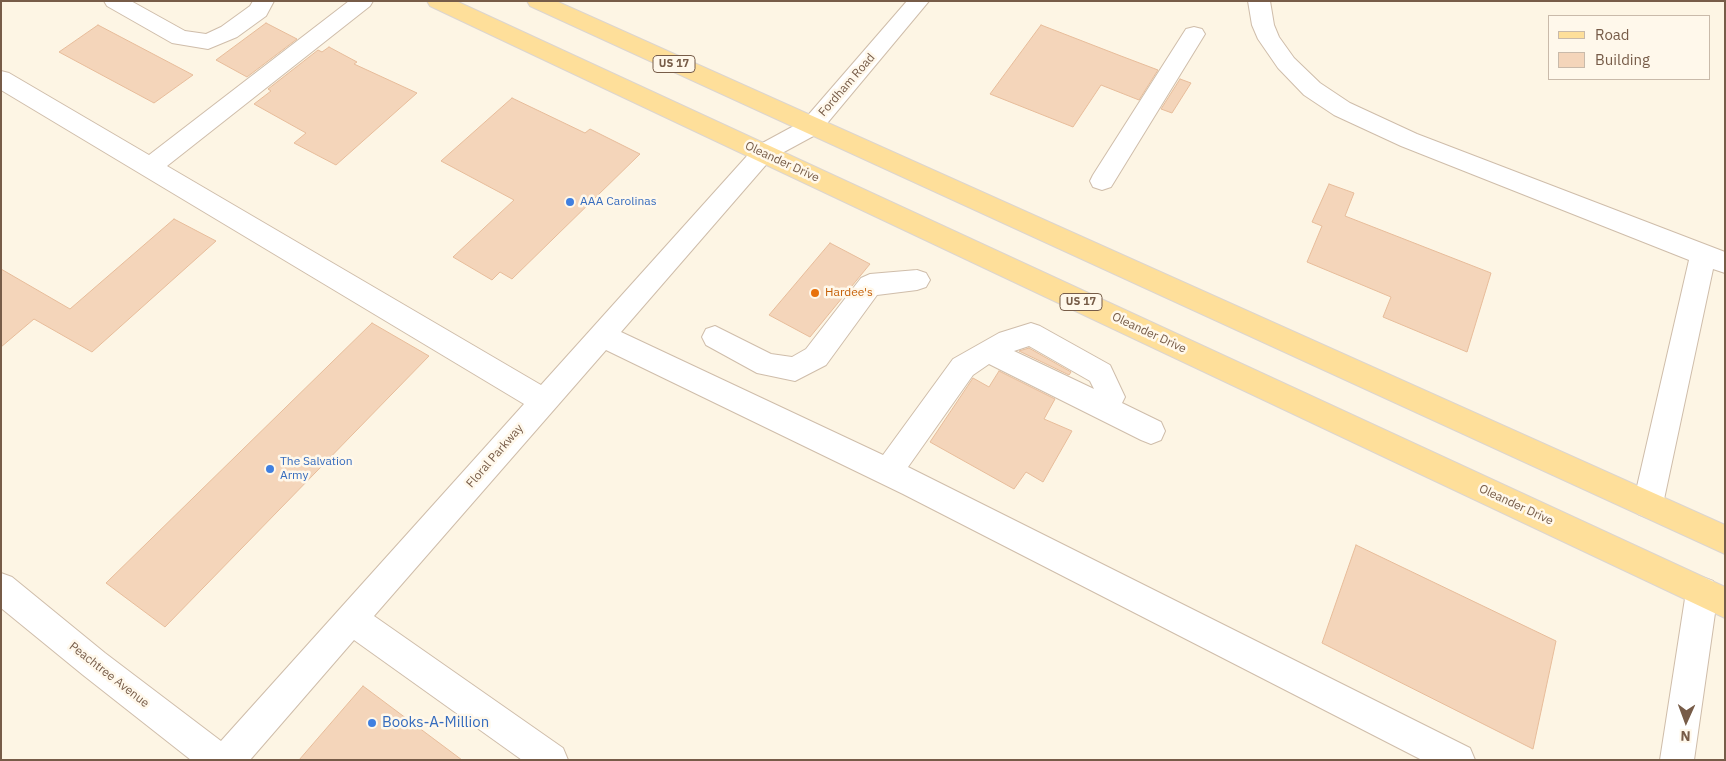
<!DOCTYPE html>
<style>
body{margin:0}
#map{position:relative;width:1726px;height:761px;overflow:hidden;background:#fdf5e4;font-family:"IBM Plex Sans",sans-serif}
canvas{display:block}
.frame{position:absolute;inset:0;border:2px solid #775c48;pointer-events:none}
.legend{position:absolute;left:1548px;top:15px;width:162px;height:65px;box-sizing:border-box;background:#fff8eb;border:1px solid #c9baaa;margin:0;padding:6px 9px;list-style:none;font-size:15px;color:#775c48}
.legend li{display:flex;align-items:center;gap:10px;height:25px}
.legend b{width:25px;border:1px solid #c9baaa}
.north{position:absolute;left:1661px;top:696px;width:50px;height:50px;-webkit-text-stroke:4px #fff8eb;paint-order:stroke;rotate:182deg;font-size:14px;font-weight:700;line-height:20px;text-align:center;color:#775c48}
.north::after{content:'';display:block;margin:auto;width:18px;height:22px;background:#775c48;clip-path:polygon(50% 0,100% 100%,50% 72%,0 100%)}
</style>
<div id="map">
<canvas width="1726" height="761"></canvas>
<div class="frame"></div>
<ul class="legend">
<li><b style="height:6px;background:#fedf9a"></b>Road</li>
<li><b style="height:14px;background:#f4d5ba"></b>Building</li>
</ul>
<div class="north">N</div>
</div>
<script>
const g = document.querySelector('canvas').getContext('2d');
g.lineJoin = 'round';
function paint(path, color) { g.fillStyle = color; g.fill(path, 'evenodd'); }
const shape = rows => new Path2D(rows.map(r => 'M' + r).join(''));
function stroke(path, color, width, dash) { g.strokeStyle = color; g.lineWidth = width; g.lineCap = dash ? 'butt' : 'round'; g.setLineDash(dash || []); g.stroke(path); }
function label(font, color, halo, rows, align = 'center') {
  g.font = font + ' "IBM Plex Sans",sans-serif'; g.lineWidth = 5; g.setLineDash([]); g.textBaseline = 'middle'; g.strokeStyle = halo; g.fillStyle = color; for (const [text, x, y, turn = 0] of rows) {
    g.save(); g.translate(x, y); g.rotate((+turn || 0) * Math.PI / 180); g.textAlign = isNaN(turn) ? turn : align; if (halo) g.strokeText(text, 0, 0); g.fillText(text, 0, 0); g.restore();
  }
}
const building = shape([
 [266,23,297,39,247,77,216,60,266,23],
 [98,25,193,75,154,103,59,52,98,25],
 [1041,25,1121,56,1158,70,1139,100,1101,85,1073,127,990,94,1041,25],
 [329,47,357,62,354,64,417,93,336,165,294,143,306,133,254,104,271,91,268,89,318,50,322,52,329,47],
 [1180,79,1191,83,1172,113,1161,109,1180,79],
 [512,98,585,133,590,129,640,154,512,279,500,272,492,280,453,257,514,200,441,161,512,98],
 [1329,184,1354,193,1345,216,1491,273,1467,352,1383,317,1391,297,1307,262,1322,226,1312,222,1329,184],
 [174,219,216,241,92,352,34,319,1,347,1,269,70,309,174,219],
 [830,243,870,264,810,337,769,315,830,243],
 [372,323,429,356,165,627,106,583,372,323],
 [1029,348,1071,372,1069,375,1019,351,1029,348],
 [999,371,1055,399,1044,419,1072,431,1043,482,1026,472,1014,489,930,442,973,378,989,387,999,371],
 [1356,545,1556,641,1533,749,1322,643,1356,545],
 [363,686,462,760,299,760,363,686]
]);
paint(building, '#f4d5ba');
stroke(building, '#e7bc9a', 1);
const minor = shape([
 [104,1,131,1,185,31,206,34,221,27,250,6,253,1,274,1,266,16,237,37,208,49,172,43,107,6,104,1],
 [349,1,373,1,370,6,167,166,541,385,755,147,803,121,907,1,929,1,819,133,771,159,621,332,883,455,953,359,999,333,1031,323,1040,326,1110,365,1125,397,1122,403,1161,422,1165,431,1161,440,1151,444,1141,440,989,364,973,375,908,467,1470,748,1475,760,1422,760,903,494,606,350,374,616,563,748,568,760,522,760,354,640,250,760,191,760,83,675,1,608,1,573,12,577,105,653,221,741,524,404,1,90,1,71,9,73,149,155,349,1],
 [1029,346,1090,381,1094,389,1014,351,1029,346],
 [1248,1,1270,1,1274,25,1279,37,1294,58,1320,83,1350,103,1417,134,1725,252,1725,273,1713,269,1663,504,1658,514,1648,518,1638,514,1633,504,1689,260,1401,146,1334,115,1304,95,1278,68,1258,39,1252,25,1248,1],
 [1194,27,1202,29,1205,34,1111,187,1102,190,1093,187,1090,181,1093,175,1186,29,1194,27],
 [917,270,926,273,930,280,926,287,917,290,877,295,826,365,795,381,757,373,706,345,702,337,706,329,715,326,771,354,792,357,806,349,861,278,870,274,917,270],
 [1702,577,1713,581,1718,592,1694,760,1660,760,1686,592,1691,581,1702,577]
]);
const major = shape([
 [427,1,456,1,1725,587,1725,618,430,6,427,1],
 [527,1,556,1,1725,525,1725,554,530,6,527,1]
]);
stroke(minor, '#cfbdaa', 2);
stroke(major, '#dcd5cf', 2);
paint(minor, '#fff');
paint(major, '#fedf9a');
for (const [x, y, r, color] of [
 [570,202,5,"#3f7fe0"],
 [815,293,5,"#e8710a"],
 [270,469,5,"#3f7fe0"],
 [372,723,5,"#3f7fe0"]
]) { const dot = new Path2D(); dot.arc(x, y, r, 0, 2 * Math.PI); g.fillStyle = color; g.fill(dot); stroke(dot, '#fff8eb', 2); }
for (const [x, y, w] of [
 [674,64,42],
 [1081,302,42]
]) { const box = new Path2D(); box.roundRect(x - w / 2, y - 8.5, w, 17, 4); g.fillStyle = '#fff8eb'; g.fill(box); stroke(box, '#775c48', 1); }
label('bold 11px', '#775c48', null, [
 ["US 17",674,64],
 ["US 17",1081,302]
]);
label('12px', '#775c48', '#fff8eb', [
 ["Fordham Road",847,85,-49],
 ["Oleander Drive",782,162,25],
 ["Oleander Drive",1149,333,25],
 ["Floral Parkway",495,456,-49],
 ["Oleander Drive",1516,505,25],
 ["Peachtree Avenue",109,675,38]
]);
label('12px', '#366cbe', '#fff8eb', [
 ["AAA Carolinas",580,202],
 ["The Salvation",280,462],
 ["Army",280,476]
], 'left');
label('12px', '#c56008', '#fff8eb', [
 ["Hardee's",825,293]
], 'left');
label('15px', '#366cbe', '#fff8eb', [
 ["Books-A-Million",382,723]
], 'left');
</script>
